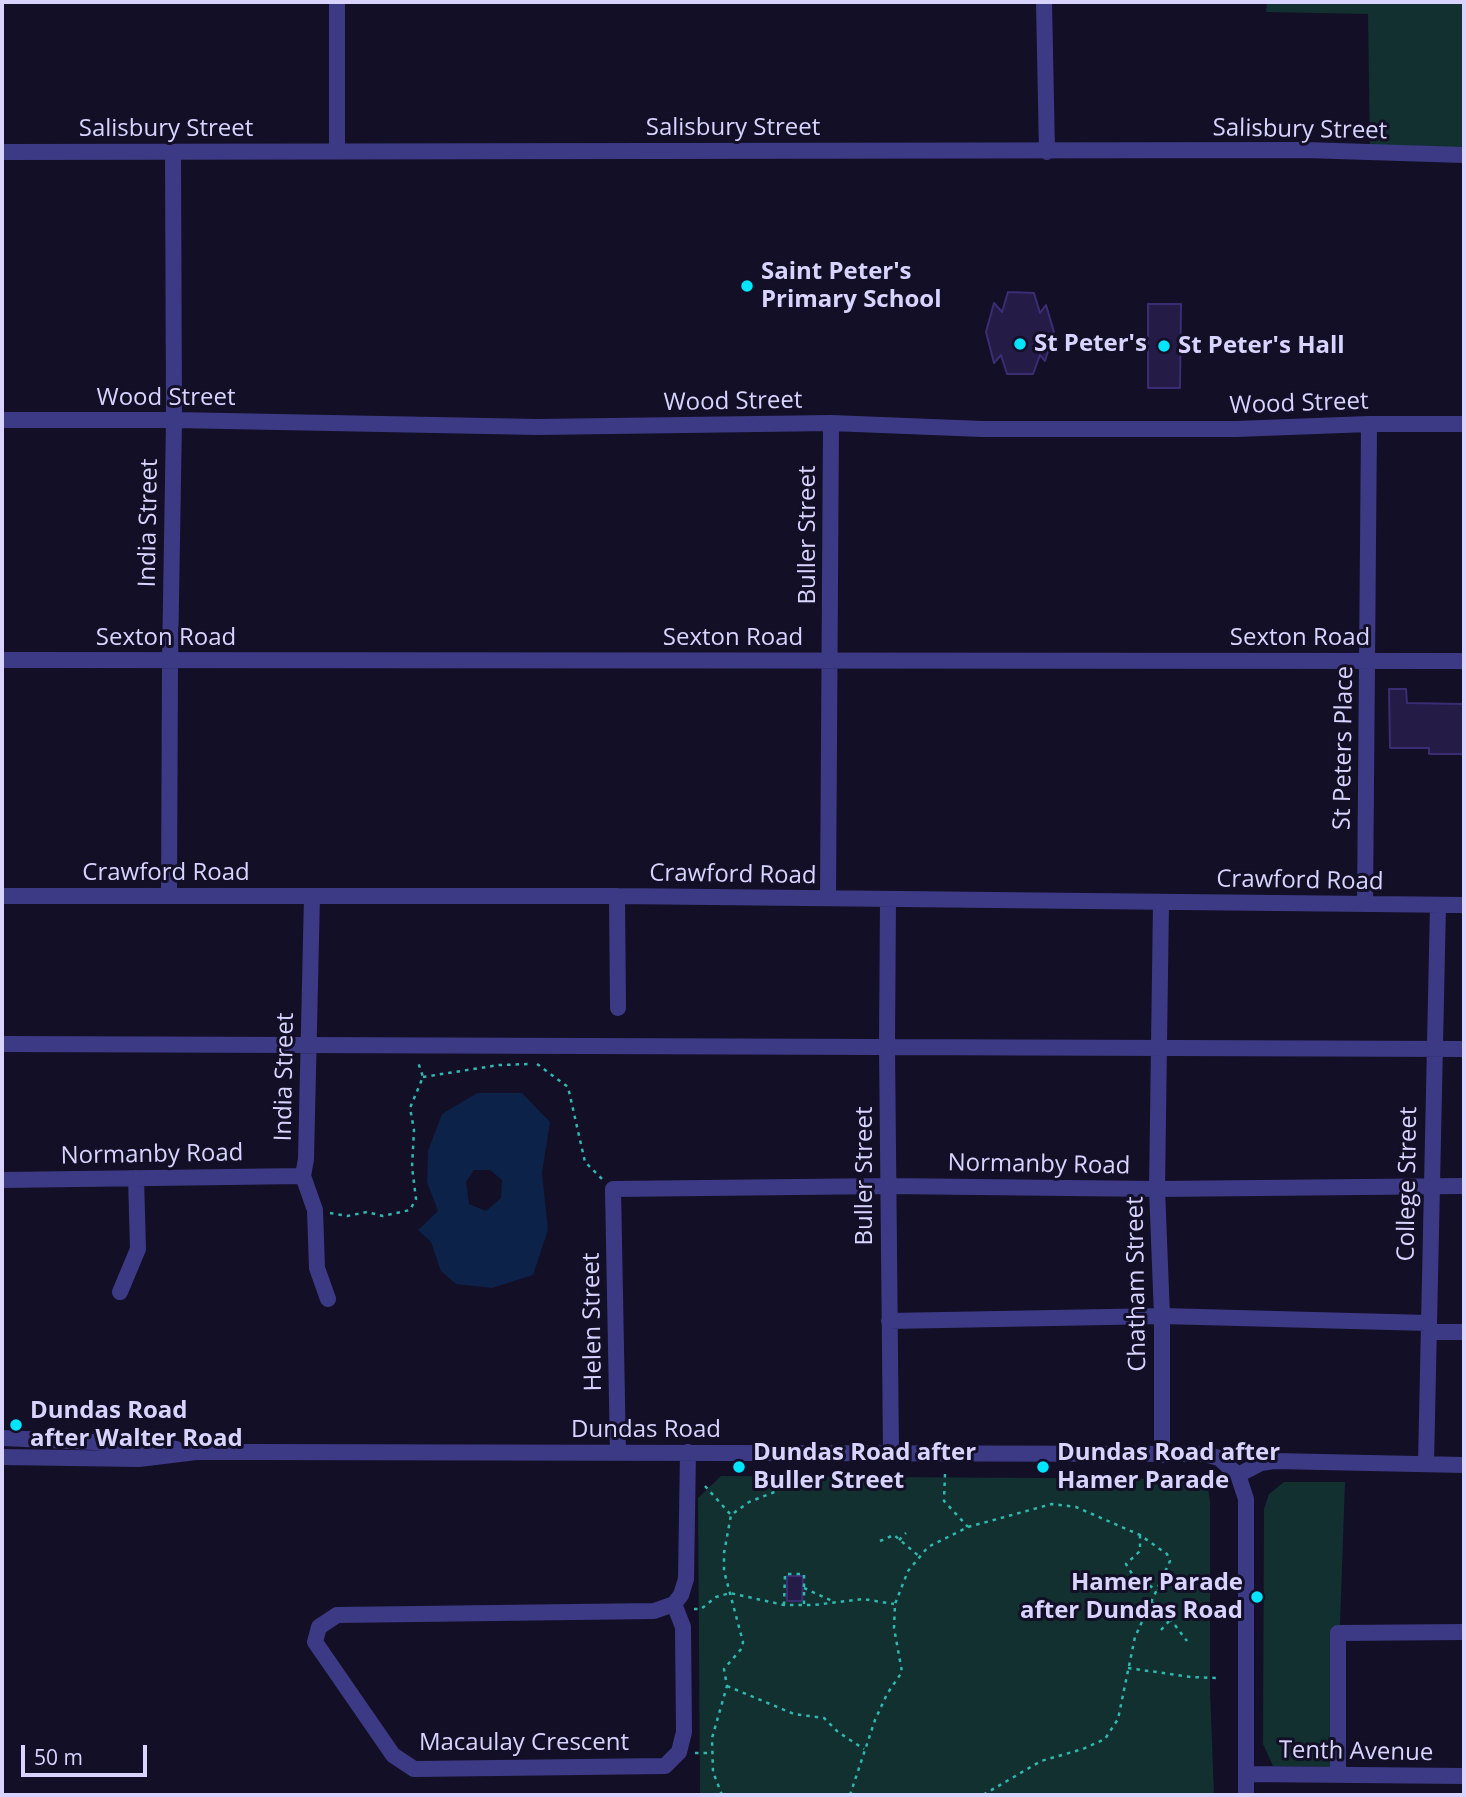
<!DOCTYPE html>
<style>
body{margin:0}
#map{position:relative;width:1466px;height:1797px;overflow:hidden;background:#130f26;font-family:"Open Sans",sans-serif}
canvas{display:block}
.frame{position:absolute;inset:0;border:4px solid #d9d4ff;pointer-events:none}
.scale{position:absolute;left:21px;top:1745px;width:126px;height:32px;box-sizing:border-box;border:4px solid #d9d4ff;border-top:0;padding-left:9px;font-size:21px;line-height:24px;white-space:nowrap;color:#d9d4ff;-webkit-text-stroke:5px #130f26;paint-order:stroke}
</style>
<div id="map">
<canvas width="1466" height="1797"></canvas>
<div class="frame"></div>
<div class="scale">50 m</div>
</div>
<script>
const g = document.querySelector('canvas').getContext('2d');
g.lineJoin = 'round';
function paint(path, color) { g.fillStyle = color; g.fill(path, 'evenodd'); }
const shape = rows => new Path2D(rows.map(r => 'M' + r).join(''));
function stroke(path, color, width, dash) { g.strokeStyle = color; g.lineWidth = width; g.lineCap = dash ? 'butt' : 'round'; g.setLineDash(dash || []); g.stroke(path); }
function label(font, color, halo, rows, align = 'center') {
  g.font = font + ' "Open Sans",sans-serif'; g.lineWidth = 6; g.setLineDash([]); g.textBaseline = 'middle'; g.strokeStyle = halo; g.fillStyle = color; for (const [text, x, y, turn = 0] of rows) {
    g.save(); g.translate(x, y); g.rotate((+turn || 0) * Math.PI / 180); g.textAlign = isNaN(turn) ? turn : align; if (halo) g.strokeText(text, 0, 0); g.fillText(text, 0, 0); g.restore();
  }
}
paint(shape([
 [1267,2,1464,2,1464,155,1370,154,1368,14,1266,12],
 [721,1476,1200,1479,1208,1488,1210,1501,1210,1688,1214,1795,700,1795,698,1498],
 [1284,1482,1345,1482,1335,1767,1273,1766,1263,1744,1264,1509,1269,1494]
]), '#12302f');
paint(shape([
 [477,1093,522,1093,550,1122,542,1173,548,1230,533,1275,492,1288,456,1284,441,1271,431,1242,418,1230,438,1211,427,1182,428,1151,442,1114],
 [474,1170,490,1170,502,1180,501,1198,486,1211,469,1204,466,1182]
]), '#0c2248');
const building = shape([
 [1008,292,1034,293,1040,313,1046,305,1054,332,1045,361,1040,355,1033,374,1007,374,1001,355,994,363,986,332,994,303,1002,312,1008,292],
 [1148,304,1181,304,1180,388,1148,388,1148,304],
 [1389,689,1406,689,1407,703,1464,704,1464,754,1429,754,1429,748,1390,748,1389,689],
 [787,1576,803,1576,802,1601,787,1601,787,1576]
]);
paint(building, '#241b47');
stroke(building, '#3b2d73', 2);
stroke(shape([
 [537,1064,568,1087,585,1162,602,1179],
 [423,1077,499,1065,530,1064],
 [330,1213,347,1216,367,1212,383,1216,410,1210,416,1199,412,1167,414,1130,410,1108,423,1077,418,1062],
 [945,1474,944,1501,968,1527],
 [705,1486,731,1515],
 [1140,1535,1140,1551,1126,1564,1134,1577,1157,1590],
 [899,1540,906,1533],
 [880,1541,894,1535,920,1557],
 [804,1588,832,1601],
 [1151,1602,1162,1608,1187,1641],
 [784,1605,785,1574,804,1574,804,1604],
 [694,1609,701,1609,716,1597,730,1593,784,1605,814,1605,863,1599,894,1604],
 [1161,1630,1171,1619],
 [1128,1668,1191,1677,1217,1678],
 [727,1686,794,1714,824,1718,838,1732,864,1749],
 [695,1753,712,1753],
 [722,1795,713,1772,712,1738,727,1686,724,1669,742,1648,743,1642,724,1571,724,1553,731,1515,749,1502,777,1491,786,1481,788,1472],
 [850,1795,875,1720,887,1694,902,1672,894,1628,895,1604,908,1571,928,1547,968,1527,1052,1504,1076,1507,1140,1535,1167,1554,1170,1561,1135,1637,1118,1719,1105,1739,1083,1749,1041,1761,983,1795]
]), '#2fb8b0', 2.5, [3.5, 5]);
stroke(shape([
 [337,2,337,151],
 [1044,2,1047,152],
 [2,152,1305,150,1464,155],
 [2,420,174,420,538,427,831,423,982,429,1236,429,1369,424,1464,424],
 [2,660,1464,661],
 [2,896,617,896,1464,905],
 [169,896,170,660,174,420,173,152],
 [617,896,618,1008],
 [828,898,831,423],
 [888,899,887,1046,891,1453],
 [1161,902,1157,1189,1162,1316,1162,1455],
 [1365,904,1369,424],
 [2,1044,1464,1049],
 [303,1176,306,1159,312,896],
 [303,1176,315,1210,317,1268,328,1299],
 [2,1180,303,1176],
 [120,1292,138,1249,136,1178],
 [889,1321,1162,1316,1428,1323],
 [1429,1332,1464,1332],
 [2,1438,141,1444,176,1449],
 [618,1453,613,1189,888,1186,1157,1189,1464,1186],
 [2,1457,139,1459,196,1452,249,1452,1205,1454,1219,1458,1238,1475,1246,1499,1246,1795],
 [1426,1464,1438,905],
 [1238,1475,1261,1463,1274,1461,1464,1465],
 [674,1604,654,1611,337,1615,319,1627,315,1642,393,1755,414,1769,665,1766,679,1752,684,1732,683,1627,674,1604,681,1595,686,1579,688,1452],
 [1247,1774,1464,1776],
 [1338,1775,1338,1633,1464,1632]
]), '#3d3a85', 16);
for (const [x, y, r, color] of [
 [747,286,7,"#00e5ff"],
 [1020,344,7,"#00e5ff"],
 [1164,346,7,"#00e5ff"],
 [16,1425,7,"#00e5ff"],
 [739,1467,7,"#00e5ff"],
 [1043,1467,7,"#00e5ff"],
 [1257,1597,7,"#00e5ff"]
]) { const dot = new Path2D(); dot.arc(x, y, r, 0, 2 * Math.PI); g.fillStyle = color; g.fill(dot); stroke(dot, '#130f26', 2.5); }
label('24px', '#d9d4ff', '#130f26', [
 ["Salisbury Street",733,128],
 ["Salisbury Street",166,129],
 ["Salisbury Street",1300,130,1],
 ["Wood Street",166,398],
 ["Wood Street",733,402,-1],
 ["Wood Street",1299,404,-2],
 ["India Street",149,523,-89],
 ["Buller Street",808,535,-90],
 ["Sexton Road",166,638],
 ["Sexton Road",733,638],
 ["Sexton Road",1300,638],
 ["St Peters Place",1344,748,-89],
 ["Crawford Road",166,873],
 ["Crawford Road",733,875,1],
 ["Crawford Road",1300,881,1],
 ["India Street",285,1077,-89],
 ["Normanby Road",152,1155,-1],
 ["Normanby Road",1039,1165,1],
 ["Buller Street",865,1176,-90],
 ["College Street",1408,1184,-89],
 ["Chatham Street",1137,1284,-91],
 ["Helen Street",593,1322,-91],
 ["Dundas Road",646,1430],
 ["Macaulay Crescent",524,1743],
 ["Tenth Avenue",1356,1752,1]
]);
label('bold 24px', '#d9d4ff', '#130f26', [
 ["Saint Peter's",761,272],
 ["Primary School",761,300],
 ["St Peter's",1034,344],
 ["St Peter's Hall",1178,346],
 ["Dundas Road",30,1411],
 ["after Walter Road",30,1439],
 ["Dundas Road after",753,1453],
 ["Buller Street",753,1481],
 ["Dundas Road after",1057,1453],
 ["Hamer Parade",1057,1481],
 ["Hamer Parade",1243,1583,"right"],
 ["after Dundas Road",1243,1611,"right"]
], 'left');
</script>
